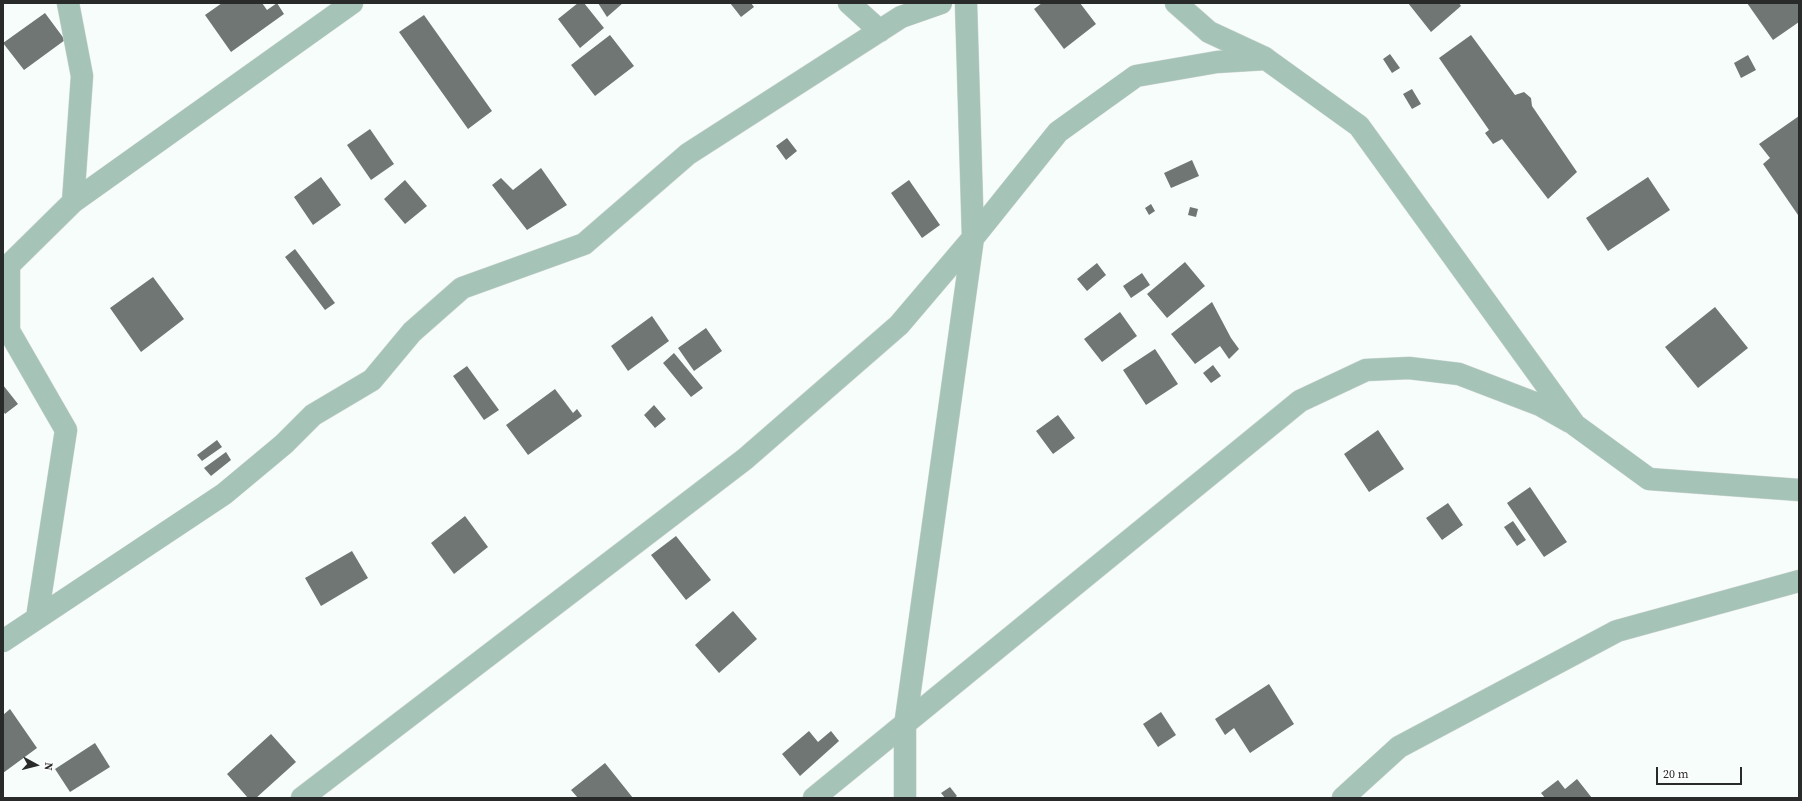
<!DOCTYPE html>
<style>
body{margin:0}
#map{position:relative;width:1802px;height:801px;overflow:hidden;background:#f6fdfa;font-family:"Source Serif 4",serif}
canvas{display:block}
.frame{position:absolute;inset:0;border:4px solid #292b2a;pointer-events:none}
.north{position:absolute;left:16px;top:745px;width:40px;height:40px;-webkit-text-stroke:3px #fff;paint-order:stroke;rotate:97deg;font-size:11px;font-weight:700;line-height:16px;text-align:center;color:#292b2a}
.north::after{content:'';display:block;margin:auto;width:14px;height:18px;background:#292b2a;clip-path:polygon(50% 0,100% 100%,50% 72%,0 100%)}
.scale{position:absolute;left:1656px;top:767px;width:86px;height:18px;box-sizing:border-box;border:2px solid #292b2a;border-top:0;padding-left:5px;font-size:12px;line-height:14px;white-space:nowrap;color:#292b2a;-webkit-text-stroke:3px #fff;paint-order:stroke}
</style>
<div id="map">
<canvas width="1802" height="801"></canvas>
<div class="frame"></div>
<div class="north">N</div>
<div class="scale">20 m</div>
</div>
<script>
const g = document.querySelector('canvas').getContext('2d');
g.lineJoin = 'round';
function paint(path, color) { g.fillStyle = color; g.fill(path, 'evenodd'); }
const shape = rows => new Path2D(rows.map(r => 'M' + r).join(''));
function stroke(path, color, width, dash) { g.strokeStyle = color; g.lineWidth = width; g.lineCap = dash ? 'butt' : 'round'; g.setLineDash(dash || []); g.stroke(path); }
paint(shape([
 [222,3,262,3,267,10,277,3,284,14,231,52,205,15],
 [578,3,584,3,604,28,580,48,558,19],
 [598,3,623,3,607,17],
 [730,3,751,3,754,7,741,17],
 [1042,3,1080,3,1096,24,1064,49,1034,9],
 [1408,3,1459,3,1461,6,1431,32],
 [1747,3,1799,3,1799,22,1773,40],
 [45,13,65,40,24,70,3,43],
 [424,15,492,111,468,129,399,32],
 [610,35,634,66,595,96,571,65],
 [1471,35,1515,95,1524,92,1531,98,1532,106,1577,172,1548,199,1502,139,1493,144,1485,133,1489,130,1439,58],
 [1390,54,1400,68,1392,73,1383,59],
 [1748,55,1756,70,1741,78,1734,63],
 [1412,89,1421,104,1412,109,1403,94],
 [1799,116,1799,214,1798,215,1763,164,1770,158,1759,144],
 [370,129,394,164,371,180,347,145],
 [787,138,797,151,786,160,776,146],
 [1192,160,1199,176,1171,188,1164,173],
 [541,168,567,205,527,230,492,185,501,178,513,190],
 [321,177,341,205,313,225,294,197],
 [1648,177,1670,210,1608,251,1586,218],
 [405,180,427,206,405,224,384,199],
 [909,180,940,225,922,238,891,193],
 [1151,204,1155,211,1149,215,1145,208],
 [1190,207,1198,209,1196,217,1188,215],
 [295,249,335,303,325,310,285,257],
 [1185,262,1205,286,1167,318,1147,294],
 [1097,263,1106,275,1087,291,1077,279],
 [1142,273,1150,285,1131,298,1123,286],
 [153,277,184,319,141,352,110,308],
 [1212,302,1231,338,1239,349,1229,359,1220,346,1195,364,1171,334],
 [1715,307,1748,348,1698,388,1665,347],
 [1120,312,1137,336,1102,362,1084,339],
 [652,316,669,341,628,371,611,346],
 [706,328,722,351,694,371,678,348],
 [1155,349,1178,384,1146,405,1123,370],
 [674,353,703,388,691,397,663,363],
 [1213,365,1221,376,1211,383,1203,373],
 [467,366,499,410,484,420,453,376],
 [3,385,18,404,5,414,3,411],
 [555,389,573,413,577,409,582,416,528,455,506,425],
 [654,405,666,419,655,428,644,415],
 [1058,415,1075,438,1053,454,1036,431],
 [1378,430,1404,469,1369,492,1344,454],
 [217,440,222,447,202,461,197,455],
 [226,452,231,460,211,476,204,468],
 [1530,487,1567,542,1544,557,1507,503],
 [1448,503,1463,525,1442,540,1426,518],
 [465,516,488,547,454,574,431,543],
 [1513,521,1526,540,1517,546,1504,527],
 [676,536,711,580,686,600,651,555],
 [352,551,368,578,321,606,305,578],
 [733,611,757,639,719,673,695,645],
 [1269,684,1294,724,1250,753,1234,728,1225,735,1215,719],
 [10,709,37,748,3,773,3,715],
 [1161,712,1176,735,1158,747,1143,724],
 [809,731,818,742,831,731,839,741,800,776,782,754],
 [271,734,296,762,256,798,248,798,227,774],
 [95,743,110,767,70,792,55,769],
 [605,763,633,798,578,798,571,790],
 [1577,779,1592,798,1545,798,1541,793,1558,780,1565,789],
 [950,787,957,796,954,798,945,798,941,793]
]), '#707673');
const minor = shape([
 [849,3,880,31],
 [1176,3,1209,32,1265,58],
 [73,202,352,3],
 [9,266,9,331,66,430,37,618],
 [3,271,73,202,82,76,68,3],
 [3,641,224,494,284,444,313,415,372,380,412,332,462,288,584,244,688,154,901,17,941,3],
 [302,798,745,459,899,325,973,238,1058,132,1136,76,1217,62,1266,59,1359,126,1575,425,1649,479,1799,490],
 [814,798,1300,401,1366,370,1409,368,1459,374,1540,405,1570,422],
 [905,798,905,726,973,238,966,3],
 [1343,798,1399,747,1617,631,1799,581]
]);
stroke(minor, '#d1d7d5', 23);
stroke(minor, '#a5c3b6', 22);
</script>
